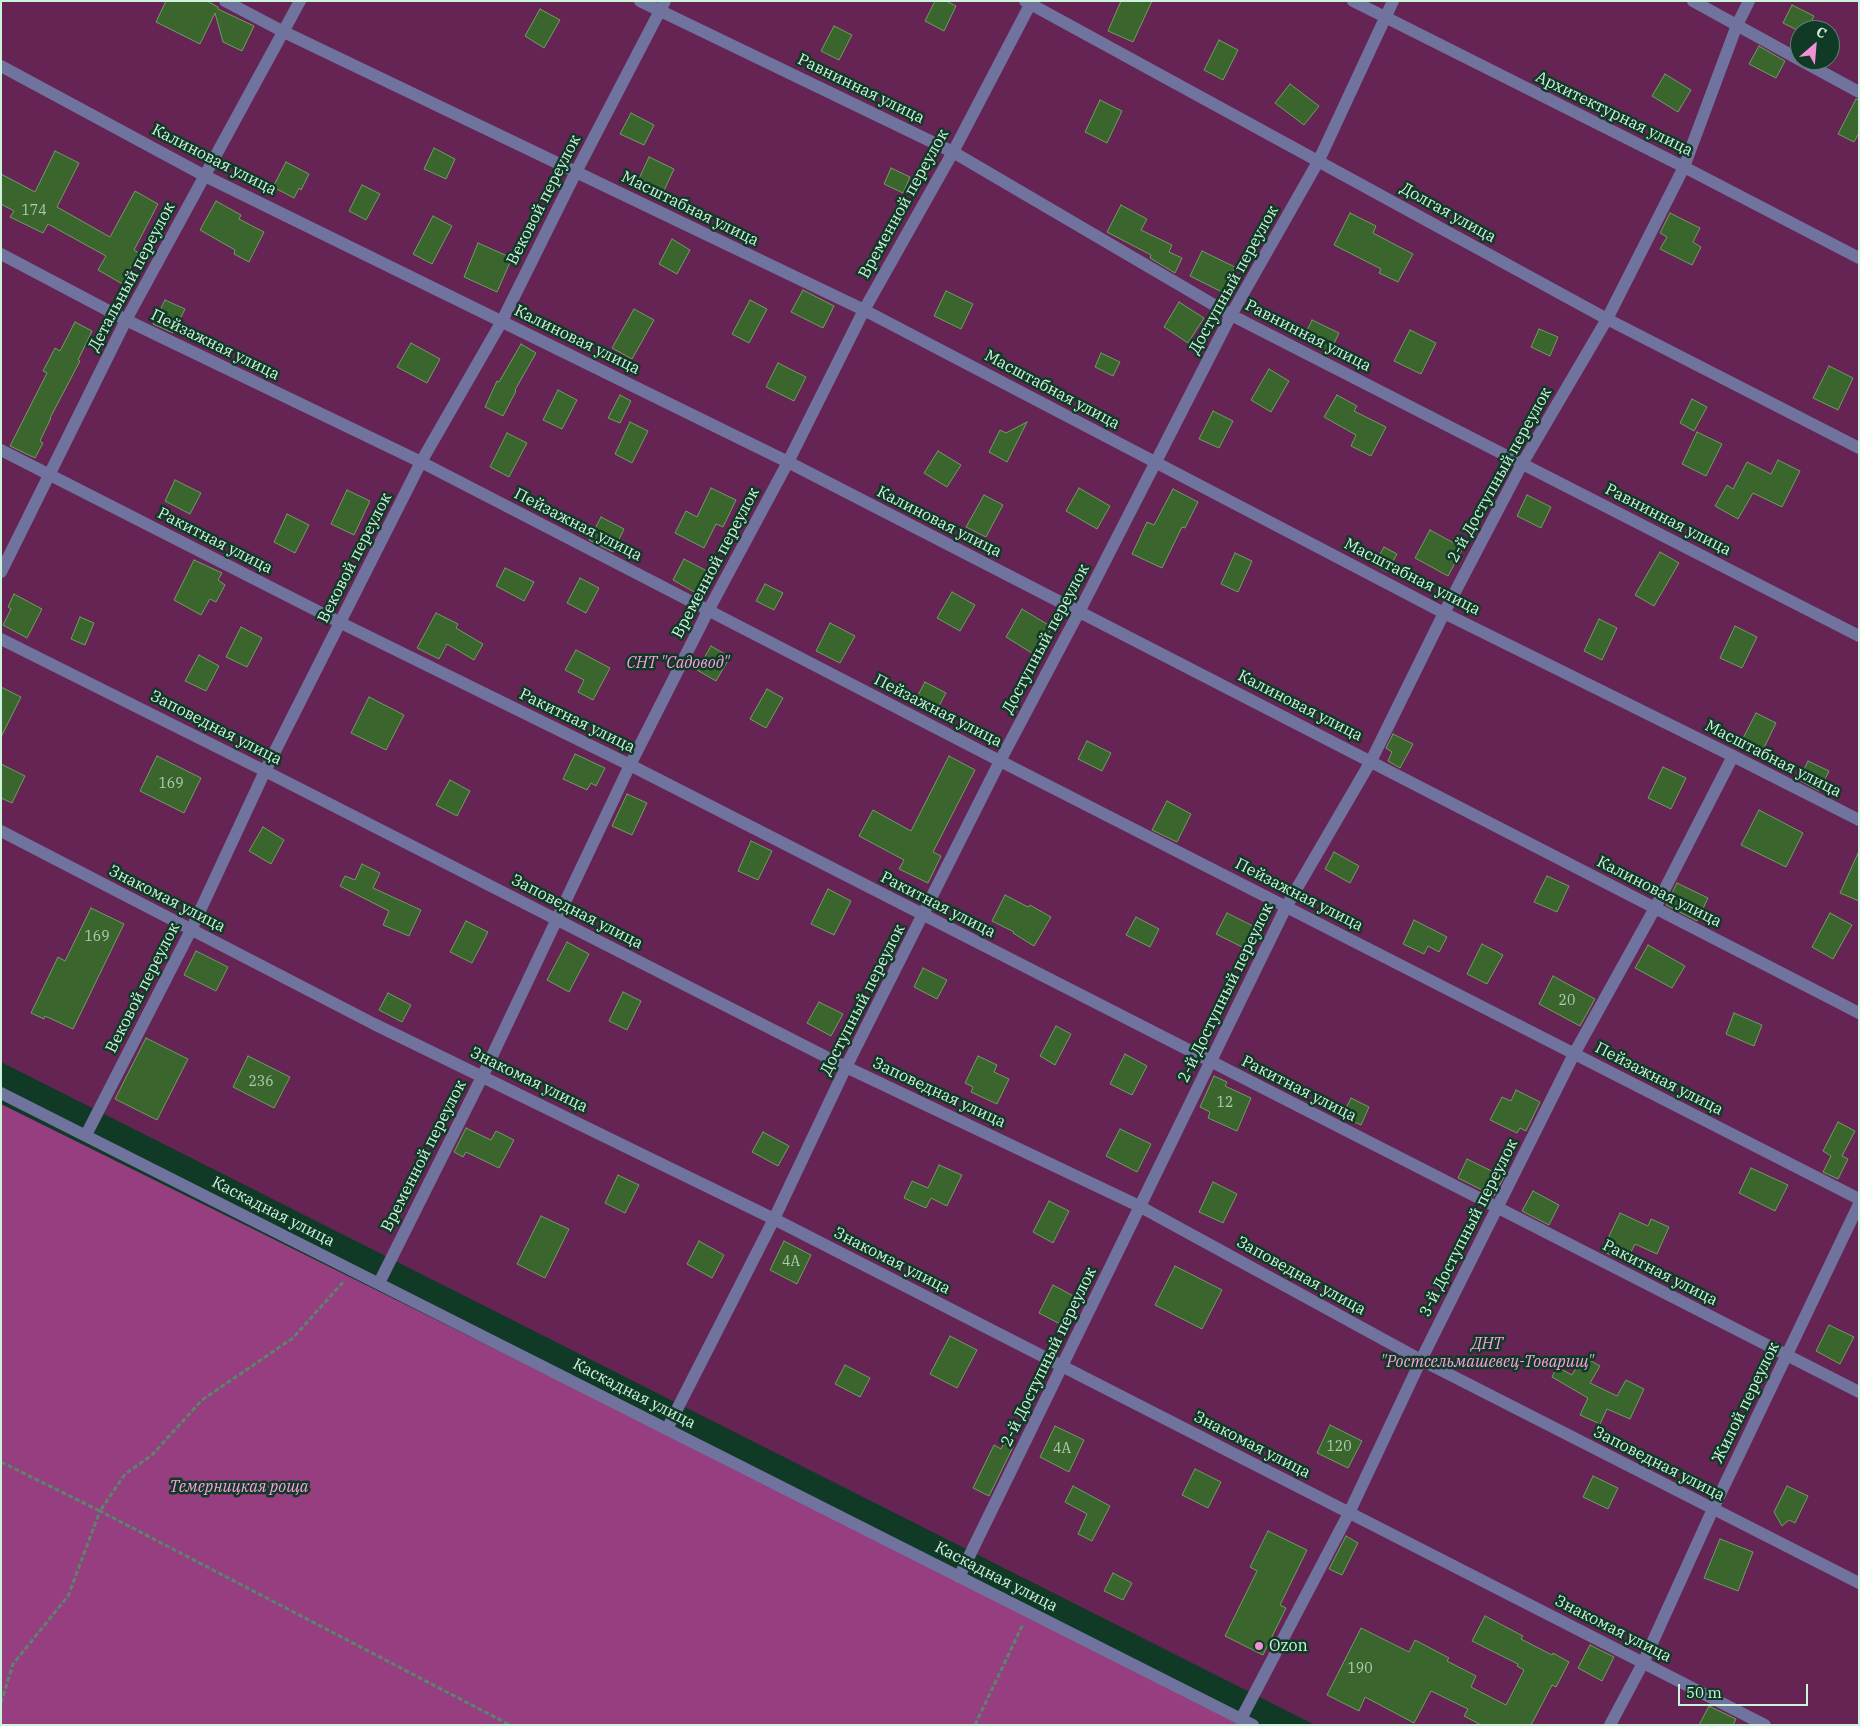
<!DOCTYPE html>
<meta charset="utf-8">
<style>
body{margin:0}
#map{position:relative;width:1860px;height:1726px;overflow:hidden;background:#103a26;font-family:"IBM Plex Serif",serif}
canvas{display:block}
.frame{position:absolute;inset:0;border:2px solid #cef3dd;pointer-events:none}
.north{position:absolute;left:1790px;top:20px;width:50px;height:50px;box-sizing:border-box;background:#103a26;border:1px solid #5c846f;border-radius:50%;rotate:27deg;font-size:14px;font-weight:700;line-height:20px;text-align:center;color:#cef3dd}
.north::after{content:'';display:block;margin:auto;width:18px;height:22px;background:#f391d6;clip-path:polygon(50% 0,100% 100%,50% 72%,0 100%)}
.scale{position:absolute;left:1678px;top:1684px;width:130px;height:22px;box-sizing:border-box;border:2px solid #cef3dd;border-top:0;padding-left:6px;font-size:15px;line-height:18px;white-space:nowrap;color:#cef3dd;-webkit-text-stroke:4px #103a26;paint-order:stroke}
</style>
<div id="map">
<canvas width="1860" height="1726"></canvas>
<div class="frame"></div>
<div class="north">С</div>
<div class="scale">50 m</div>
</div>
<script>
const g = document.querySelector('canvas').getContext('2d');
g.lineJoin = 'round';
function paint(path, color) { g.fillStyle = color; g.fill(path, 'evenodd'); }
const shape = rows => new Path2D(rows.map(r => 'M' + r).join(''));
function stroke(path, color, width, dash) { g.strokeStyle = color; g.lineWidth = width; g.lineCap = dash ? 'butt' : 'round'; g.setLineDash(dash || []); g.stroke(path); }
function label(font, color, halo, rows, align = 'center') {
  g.font = font + ' "IBM Plex Serif",serif'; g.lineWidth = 5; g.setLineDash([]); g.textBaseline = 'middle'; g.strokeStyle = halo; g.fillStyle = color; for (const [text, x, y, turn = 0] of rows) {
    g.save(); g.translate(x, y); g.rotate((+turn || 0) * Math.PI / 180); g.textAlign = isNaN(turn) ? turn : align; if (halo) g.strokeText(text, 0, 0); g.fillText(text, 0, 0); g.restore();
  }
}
paint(shape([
 [1,1,1859,1,1859,1725,1315,1725,1,1062],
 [1800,30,1830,30,1830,60,1800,60]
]), '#652454');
paint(shape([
 [1,1104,1241,1719,1252,1725,1,1725]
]), '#963e7f');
const building = shape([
 [166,1,207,1,218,7,218,9,254,26,242,51,223,42,215,13,200,44,156,22,166,1],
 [935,1,946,1,956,6,944,31,925,21,935,1],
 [1121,1,1152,1,1133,42,1108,31,1121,1],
 [1792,5,1814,16,1807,30,1797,30,1783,23,1792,5],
 [540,9,560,20,544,48,525,36,540,9],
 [834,26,852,35,839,60,821,51,834,26],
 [1219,40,1238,50,1223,80,1204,70,1219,40],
 [1759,46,1785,61,1776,78,1749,64,1759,46],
 [1665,74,1691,90,1678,112,1652,96,1665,74],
 [1290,84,1319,106,1304,125,1275,103,1290,84],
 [1856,99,1859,100,1859,133,1854,142,1838,134,1856,99],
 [1100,100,1122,111,1107,143,1085,132,1100,100],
 [631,113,654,125,644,145,620,134,631,113],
 [434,148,455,159,446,179,424,169,434,148],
 [55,151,79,163,57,207,110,237,135,191,158,204,134,250,139,253,128,272,133,275,126,286,98,270,106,256,48,224,43,233,10,217,14,211,1,204,1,174,35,192,55,151],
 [649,157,674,169,662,195,637,183,649,157],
 [286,162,309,174,301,190,299,188,294,198,273,187,286,162],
 [891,168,910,177,903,193,884,184,891,168],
 [362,185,380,194,366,220,349,211,362,185],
 [216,201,241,215,239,219,264,232,249,262,234,254,235,250,200,230,216,201],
 [1121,205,1147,219,1141,230,1172,245,1169,252,1182,258,1175,273,1150,258,1151,255,1107,232,1121,205],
 [1350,213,1376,226,1373,233,1413,254,1398,282,1379,273,1381,269,1334,245,1350,213],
 [1670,213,1700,228,1693,242,1701,247,1692,265,1660,249,1667,237,1660,233,1670,213],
 [433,216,452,226,432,264,413,254,433,216],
 [672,239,690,250,677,274,659,264,672,239],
 [478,243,512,258,497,292,464,277,478,243],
 [1202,251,1235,267,1222,292,1190,276,1202,251],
 [803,290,834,306,823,328,791,312,803,290],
 [946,291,973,304,961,329,934,316,946,291],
 [165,300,185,309,173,333,153,324,165,300],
 [750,300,767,309,749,343,732,334,750,300],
 [1179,302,1204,318,1188,343,1164,327,1179,302],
 [634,309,654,320,632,359,612,348,634,309],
 [1312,320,1339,333,1330,352,1303,339,1312,320],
 [75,322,92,331,78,360,80,361,50,418,51,418,40,441,43,443,35,458,10,446,47,373,43,371,55,348,60,351,75,322],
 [1539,329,1558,337,1550,356,1531,347,1539,329],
 [1410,330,1436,343,1421,374,1394,361,1410,330],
 [411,343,440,359,427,383,397,367,411,343],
 [521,344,536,353,515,390,516,391,503,416,485,407,497,381,499,382,521,344],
 [1101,353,1120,362,1113,376,1095,367,1101,353],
 [778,363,806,377,794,401,766,387,778,363],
 [1829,366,1853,378,1838,410,1813,398,1829,366],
 [1269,369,1289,381,1271,412,1251,400,1269,369],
 [558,390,577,400,562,429,543,420,558,390],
 [620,395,631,401,620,423,608,418,620,395],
 [1337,395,1357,406,1354,411,1386,427,1371,456,1351,446,1356,435,1324,417,1337,395],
 [1692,399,1707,407,1694,431,1680,423,1692,399],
 [1213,411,1233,421,1219,448,1199,439,1213,411],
 [630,422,648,431,632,463,615,454,630,422],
 [1027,422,1007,462,989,452,1000,430,1006,433,1027,422],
 [1697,432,1722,444,1706,476,1682,464,1697,432],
 [507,433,527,443,509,477,490,467,507,433],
 [938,451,961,465,947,487,924,473,938,451],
 [1778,460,1800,471,1782,507,1753,493,1738,519,1715,506,1727,485,1733,489,1747,462,1771,474,1778,460],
 [175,480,201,493,190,514,165,501,175,480],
 [711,488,736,500,723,527,716,524,704,548,675,533,686,511,697,517,711,488],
 [1079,488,1110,506,1097,529,1066,511,1079,488],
 [1173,489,1198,502,1185,528,1182,527,1162,568,1132,554,1147,522,1154,525,1173,489],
 [347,490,370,501,354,535,331,524,347,490],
 [984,495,1003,505,986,537,966,527,984,495],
 [1527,495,1551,507,1541,528,1517,516,1527,495],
 [287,514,309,525,295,553,274,542,287,514],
 [601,517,624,529,613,552,589,540,601,517],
 [1430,530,1463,548,1448,576,1415,558,1430,530],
 [1384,547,1397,554,1387,572,1374,565,1384,547],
 [1660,552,1679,563,1654,606,1635,595,1660,552],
 [1235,553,1252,561,1238,592,1221,584,1235,553],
 [684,559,707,571,696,593,673,580,684,559],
 [194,560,222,573,218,580,225,585,216,602,210,599,201,615,174,600,194,560],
 [505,568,534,582,524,601,496,586,505,568],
 [580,578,599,588,586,613,567,603,580,578],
 [765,584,783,593,774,610,756,601,765,584],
 [952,592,975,605,960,631,937,618,952,592],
 [14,594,42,609,27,638,3,625,11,609,8,607,14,594],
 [1022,609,1052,627,1035,655,1006,637,1022,609],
 [436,613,458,624,456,628,483,644,474,660,447,644,439,659,417,648,436,613],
 [80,617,94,623,85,645,71,639,80,617],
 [1599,619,1617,628,1602,660,1584,651,1599,619],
 [830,623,855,636,840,663,816,651,830,623],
 [1735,626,1757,637,1742,668,1720,658,1735,626],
 [241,627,262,638,247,667,226,657,241,627],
 [711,646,730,657,716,681,697,670,711,646],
 [576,650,610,668,593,700,578,692,584,680,565,670,576,650],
 [199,655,219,666,206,691,185,681,199,655],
 [925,682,946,693,939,706,918,695,925,682],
 [1,687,21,697,1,737,1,687],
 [767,689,783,698,766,728,750,719,767,689],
 [369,697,404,715,386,750,351,733,369,697],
 [1756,713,1776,723,1761,754,1740,744,1756,713],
 [1393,734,1413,744,1400,768,1388,761,1392,752,1386,748,1393,734],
 [1087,741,1111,753,1102,771,1078,759,1087,741],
 [575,754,605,768,596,786,591,783,587,790,563,779,575,754],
 [157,756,201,778,184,813,140,791,157,756],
 [949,756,975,770,933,852,941,856,928,883,899,869,904,860,859,836,873,810,911,831,949,756],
 [1808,761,1829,771,1819,791,1799,780,1808,761],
 [1,764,25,776,12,803,1,798,1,764],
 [1663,767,1686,778,1671,809,1648,798,1663,767],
 [450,780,470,791,457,816,436,805,450,780],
 [627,794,647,803,632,835,612,826,627,794],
 [1167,801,1191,814,1177,842,1152,830,1167,801],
 [1759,810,1803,833,1786,867,1741,845,1759,810],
 [263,827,284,840,271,864,249,851,263,827],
 [751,841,772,851,758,880,738,871,751,841],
 [1859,851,1859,901,1840,893,1859,851],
 [1334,852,1359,866,1350,883,1325,869,1334,852],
 [362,864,380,873,373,888,421,910,409,936,383,925,389,911,340,886,345,876,355,880,362,864],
 [1547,876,1569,886,1557,912,1534,902,1547,876],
 [1677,883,1708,898,1697,921,1666,905,1677,883],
 [828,889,851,901,834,935,811,924,828,889],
 [1005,895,1028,907,1030,905,1051,917,1034,946,1013,933,1014,932,992,921,1005,895],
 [91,908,124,924,73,1029,45,1016,44,1019,31,1013,58,957,65,961,91,908],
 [1227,913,1255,927,1244,948,1216,934,1227,913],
 [1830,913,1852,925,1833,959,1812,947,1830,913],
 [1136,917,1159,929,1150,947,1126,935,1136,917],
 [1414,920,1447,937,1439,952,1428,946,1424,954,1403,944,1414,920],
 [466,921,488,932,472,963,450,952,466,921],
 [567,942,589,954,569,992,547,980,567,942],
 [1482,944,1503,955,1487,984,1467,974,1482,944],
 [1648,945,1685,966,1672,988,1635,968,1648,945],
 [196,951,228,967,216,991,184,975,196,951],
 [923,968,947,980,937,999,914,987,923,968],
 [1553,976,1595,999,1580,1026,1539,1004,1553,976],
 [623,992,641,1001,627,1030,609,1021,623,992],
 [388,993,411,1005,402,1022,379,1010,388,993],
 [819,1002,843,1014,831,1036,807,1023,819,1002],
 [1734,1013,1762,1025,1754,1046,1726,1034,1734,1013],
 [1056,1026,1071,1034,1055,1065,1040,1056,1056,1026],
 [146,1038,188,1059,157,1120,115,1099,146,1038],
 [1125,1054,1147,1066,1132,1095,1110,1084,1125,1054],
 [248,1056,290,1077,274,1108,233,1087,248,1056],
 [978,1056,997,1065,994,1072,1009,1079,997,1104,971,1092,973,1087,965,1083,978,1056],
 [1214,1076,1227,1082,1225,1086,1251,1098,1237,1131,1208,1118,1210,1112,1200,1107,1214,1076],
 [1516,1090,1540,1102,1526,1131,1520,1128,1517,1133,1490,1120,1502,1097,1511,1101,1516,1090],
 [1351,1098,1369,1107,1361,1125,1342,1116,1351,1098],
 [1838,1122,1855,1131,1842,1156,1848,1159,1838,1179,1823,1172,1831,1156,1823,1151,1838,1122],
 [466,1128,491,1140,496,1131,514,1140,499,1168,466,1152,463,1157,454,1152,466,1128],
 [1120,1129,1151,1144,1137,1172,1106,1156,1120,1129],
 [763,1132,789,1146,778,1166,752,1152,763,1132],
 [1467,1159,1504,1177,1494,1196,1458,1178,1467,1159],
 [939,1165,962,1175,947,1206,931,1198,926,1208,904,1198,912,1181,928,1188,939,1165],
 [1751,1168,1788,1185,1775,1211,1739,1193,1751,1168],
 [618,1175,639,1185,625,1213,605,1203,618,1175],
 [1213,1182,1237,1194,1223,1223,1199,1212,1213,1182],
 [1533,1191,1559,1205,1549,1225,1522,1211,1533,1191],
 [1049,1201,1069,1211,1053,1243,1033,1232,1049,1201],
 [1620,1213,1648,1226,1651,1219,1669,1227,1657,1254,1635,1244,1626,1262,1602,1251,1620,1213],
 [541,1216,569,1229,545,1278,517,1264,541,1216],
 [699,1241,724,1255,712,1278,687,1264,699,1241],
 [784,1241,811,1255,797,1284,770,1270,784,1241],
 [1175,1266,1222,1290,1202,1329,1155,1305,1175,1266],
 [1053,1285,1079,1299,1064,1326,1039,1313,1053,1285],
 [1829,1325,1854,1337,1840,1364,1816,1351,1829,1325],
 [950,1336,977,1350,957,1388,930,1374,950,1336],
 [1583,1356,1600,1366,1590,1383,1617,1396,1626,1380,1644,1389,1630,1419,1607,1409,1600,1424,1580,1415,1588,1398,1552,1377,1557,1367,1572,1375,1583,1356],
 [845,1365,870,1378,860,1397,835,1384,845,1365],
 [1330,1425,1362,1441,1348,1468,1317,1453,1330,1425],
 [1055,1426,1084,1440,1069,1472,1040,1457,1055,1426],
 [1004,1443,1013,1447,989,1496,973,1488,994,1445,1001,1449,1004,1443],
 [1195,1469,1221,1482,1208,1508,1182,1495,1195,1469],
 [1593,1476,1618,1488,1608,1509,1583,1497,1593,1476],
 [1073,1486,1110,1506,1092,1541,1078,1534,1087,1514,1065,1502,1073,1486],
 [1787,1486,1808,1496,1795,1523,1789,1520,1782,1526,1774,1512,1787,1486],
 [1268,1531,1307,1550,1280,1605,1286,1608,1263,1655,1225,1636,1257,1571,1250,1567,1268,1531],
 [1346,1536,1358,1543,1342,1575,1329,1569,1346,1536],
 [1720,1539,1753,1552,1738,1591,1704,1578,1720,1539],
 [1113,1573,1132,1583,1123,1600,1104,1591,1113,1573],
 [1485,1616,1523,1636,1521,1639,1552,1655,1553,1653,1569,1662,1556,1687,1552,1685,1531,1725,1481,1725,1464,1716,1468,1709,1431,1691,1414,1723,1365,1697,1359,1711,1327,1695,1361,1628,1409,1652,1415,1640,1449,1658,1447,1661,1476,1676,1471,1687,1506,1705,1524,1670,1517,1666,1518,1664,1472,1641,1485,1616],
 [1590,1645,1614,1657,1602,1681,1578,1668,1590,1645],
 [1709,1706,1736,1719,1733,1725,1699,1725,1709,1706]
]);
paint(building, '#3a662d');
stroke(building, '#6f9d62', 1);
stroke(shape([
 [1,1462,100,1511,125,1474,152,1455,202,1400,293,1338,344,1281],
 [1,1703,13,1664,68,1596,100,1511,510,1725],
 [975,1725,1023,1624]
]), '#5b836e', 3, [5, 2.5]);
stroke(shape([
 [225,1,284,32,864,310,1444,613,1733,756,1859,820],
 [640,1,953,152,1231,315,1859,636],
 [1025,1,1607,319,1859,448],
 [1353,1,1684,167,1859,258],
 [1693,1,1800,60],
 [1800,60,1859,92],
 [1,66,205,176,788,462,1859,1013],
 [1,254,126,320,421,462,1000,761,1859,1199],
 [1,450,341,623,630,765,1859,1392],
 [1,572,126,320,300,1],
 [1,639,265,771,846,1067,1139,1206,1421,1360,1859,1583],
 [1,831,374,1024,774,1219,1765,1725],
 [1,1093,1253,1725],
 [86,1135,191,930,265,771,421,462,502,321,576,172,665,1],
 [379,1283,483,1075,630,765,708,611,788,462,864,310,953,152,1032,1],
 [667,1429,774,1219,846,1067,1000,761,1079,612,1231,315,1319,160,1393,1],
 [959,1577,1286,907,1371,761,1444,613,1522,464,1607,319,1684,167,1737,25,1749,1],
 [1241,1719,1349,1513,1421,1360,1574,1054,1655,908,1733,756],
 [1610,1725,1643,1663,1713,1509,1859,1204]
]), '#6f739d', 12);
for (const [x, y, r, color] of [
 [1259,1646,5,"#f391d6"]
]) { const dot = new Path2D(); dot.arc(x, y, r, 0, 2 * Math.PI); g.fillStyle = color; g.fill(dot); stroke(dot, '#103a26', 2); }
label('14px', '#a9d0b1', null, [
 ["174",34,211],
 ["169",171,784],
 ["169",97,937],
 ["20",1567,1001],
 ["236",261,1082],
 ["12",1225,1103],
 ["4А",791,1262],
 ["120",1339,1447],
 ["4А",1062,1449],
 ["190",1360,1669]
]);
label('16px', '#cef3dd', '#103a26', [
 ["Равнинная улица",861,89,26],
 ["Архитектурная улица",1614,114,26],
 ["Калиновая улица",214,160,27],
 ["Вековой переулок",544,200,-63],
 ["Временной переулок",904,204,-61],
 ["Масштабная улица",690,209,26],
 ["Долгая улица",1448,213,29],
 ["Детальный переулок",132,277,-62],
 ["Доступный переулок",1234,280,-61],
 ["Равнинная улица",1308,336,27],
 ["Калиновая улица",577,340,26],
 ["Пейзажная улица",215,345,26],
 ["Масштабная улица",1052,390,28],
 ["2-й Доступный переулок",1500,475,-61],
 ["Равнинная улица",1668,520,27],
 ["Калиновая улица",939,522,27],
 ["Пейзажная улица",578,525,27],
 ["Ракитная улица",215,541,27],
 ["Вековой переулок",355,558,-63],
 ["Временной переулок",716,563,-62],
 ["Масштабная улица",1412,577,27],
 ["Доступный переулок",1046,639,-62],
 ["Калиновая улица",1300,706,27],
 ["Пейзажная улица",938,711,27],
 ["Ракитная улица",577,721,26],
 ["Заповедная улица",216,728,27],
 ["Масштабная улица",1773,759,27],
 ["Калиновая улица",1659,892,27],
 ["Пейзажная улица",1299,895,27],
 ["Знакомая улица",167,899,27],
 ["Ракитная улица",938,905,27],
 ["Заповедная улица",577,912,27],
 ["Вековой переулок",143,988,-63],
 ["2-й Доступный переулок",1226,993,-64],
 ["Доступный переулок",863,1000,-63],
 ["Пейзажная улица",1659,1079,27],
 ["Знакомая улица",529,1080,26],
 ["Ракитная улица",1299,1089,27],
 ["Заповедная улица",939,1093,25],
 ["Временной переулок",424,1156,-63],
 ["Каскадная улица",273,1212,27],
 ["3-й Доступный переулок",1469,1228,-63],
 ["Знакомая улица",892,1261,27],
 ["Ракитная улица",1660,1273,27],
 ["Заповедная улица",1301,1276,29],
 ["2-й Доступный переулок",1049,1357,-64],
 ["Каскадная улица",634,1394,27],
 ["Жилой переулок",1746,1403,-64],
 ["Знакомая улица",1252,1445,27],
 ["Заповедная улица",1659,1464,27],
 ["Каскадная улица",996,1577,27],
 ["Знакомая улица",1613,1629,27]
]);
label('italic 16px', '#fe9fe1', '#103a26', [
 ["СНТ \"Садовод\"",678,663],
 ["ДНТ",1487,1344],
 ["\"Ростсельмашевец-Товарищ\"",1487,1362],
 ["Темерницкая роща",239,1487]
]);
label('16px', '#cef3dd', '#103a26', [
 ["Ozon",1269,1646]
], 'left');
</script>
